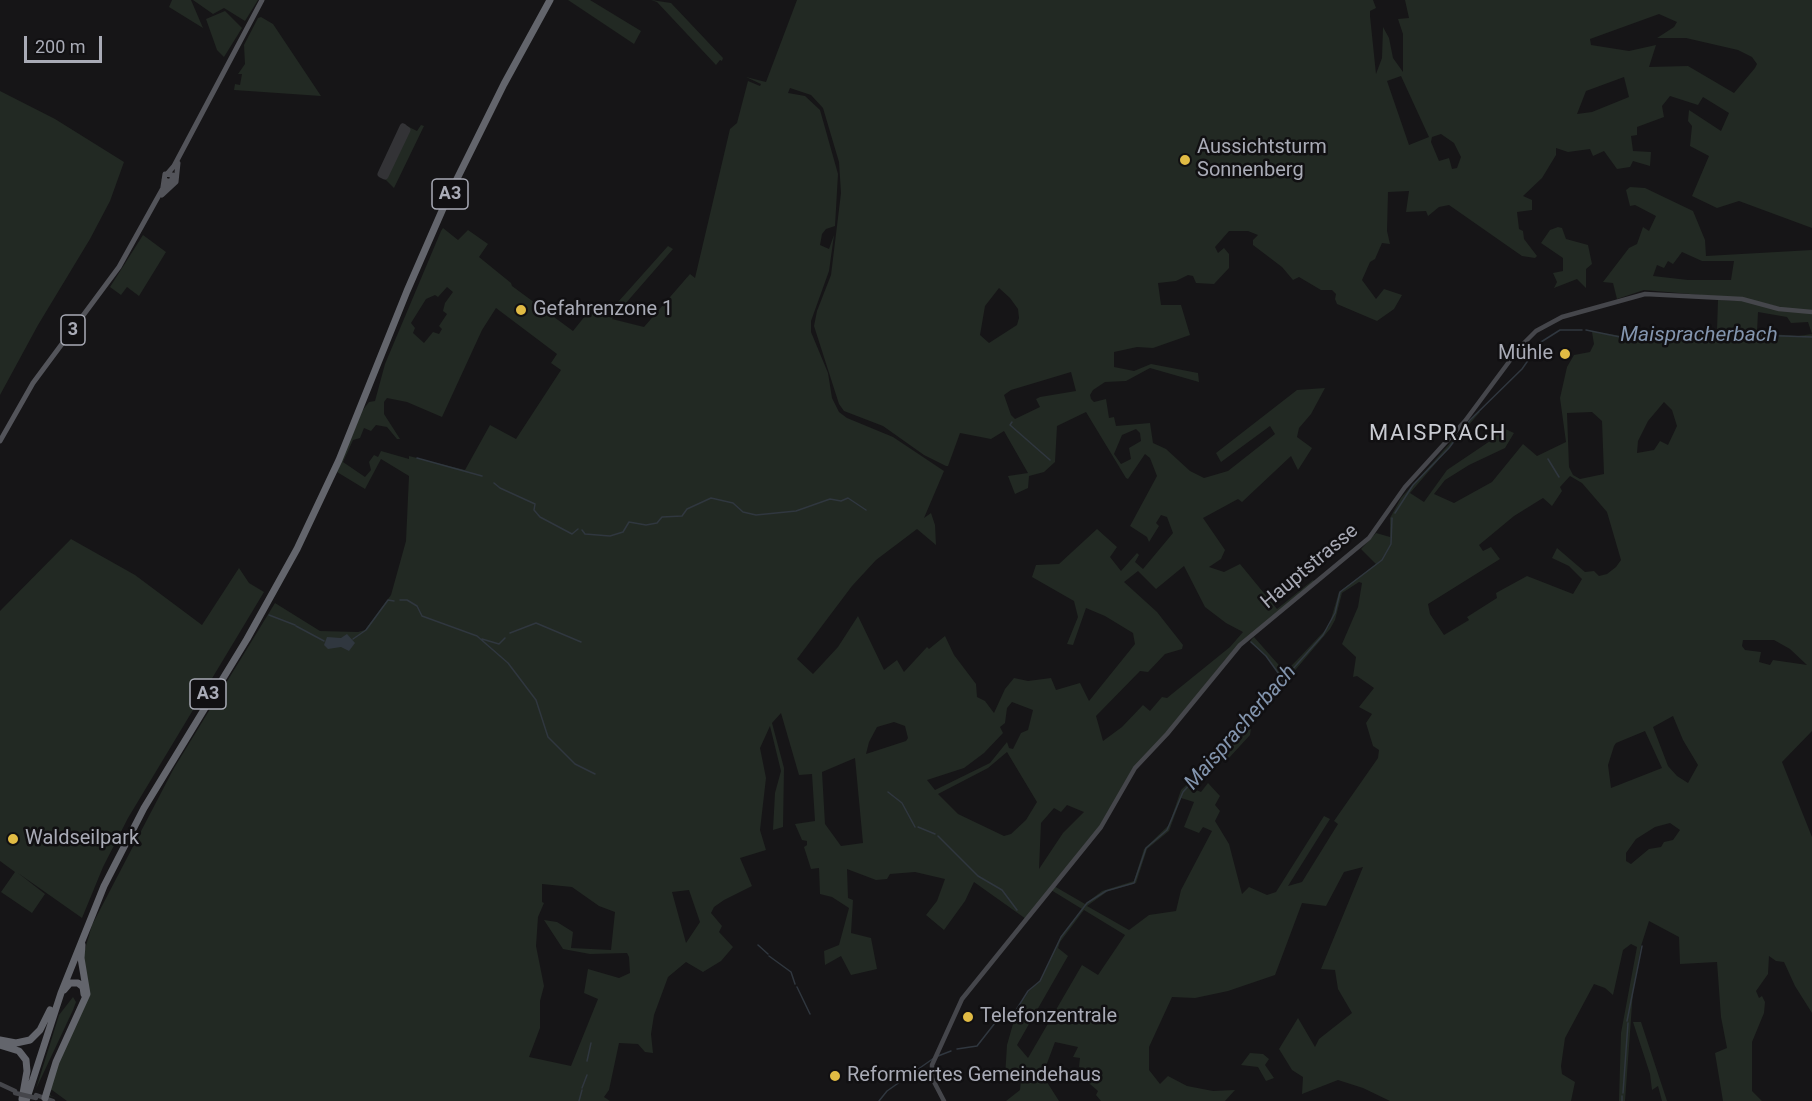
<!DOCTYPE html>
<meta charset="utf-8">
<style>
body{margin:0}
#map{position:relative;width:1812px;height:1101px;overflow:hidden;background:#161517;font-family:Roboto,sans-serif}
canvas{display:block}
.scale{position:absolute;left:24px;top:36px;width:78px;height:27px;box-sizing:border-box;border:3px solid #a9abb6;border-top:0;padding-left:8px;font-size:18px;line-height:21px;white-space:nowrap;color:#a9abb6;-webkit-text-stroke:4px #111012;paint-order:stroke}
</style>
<div id="map">
<canvas width="1812" height="1101"></canvas>
<div class="scale">200 m</div>
</div>
<script>
const g = document.querySelector('canvas').getContext('2d');
g.lineJoin = 'round';
function paint(path, color) { g.fillStyle = color; g.fill(path, 'evenodd'); }
const shape = rows => new Path2D(rows.map(r => 'M' + r).join(''));
function stroke(path, color, width, dash) { g.strokeStyle = color; g.lineWidth = width; g.lineCap = dash ? 'butt' : 'round'; g.setLineDash(dash || []); g.stroke(path); }
function label(font, color, halo, rows, align = 'center') {
  g.font = font + ' Roboto,sans-serif'; g.lineWidth = 5; g.setLineDash([]); g.textBaseline = 'middle'; g.strokeStyle = halo; g.fillStyle = color; for (const [text, x, y, turn = 0] of rows) {
    g.save(); g.translate(x, y); g.rotate((+turn || 0) * Math.PI / 180); g.textAlign = isNaN(turn) ? turn : align; if (halo) g.strokeText(text, 0, 0); g.fillText(text, 0, 0); g.restore();
  }
}
paint(shape([
 [172,0,191,0,203,28,169,7],
 [193,0,258,0,245,21,224,8,213,14],
 [568,0,590,0,641,31,634,44],
 [651,0,671,3,723,58,722,61,720,60,716,65,657,2],
 [797,0,1373,0,1376,8,1370,11,1370,16,1376,74,1382,58,1383,27,1389,38,1393,58,1403,72,1403,34,1398,19,1409,18,1405,0,1812,0,1812,228,1739,201,1717,208,1692,196,1709,156,1690,146,1692,126,1688,121,1689,110,1721,131,1729,113,1703,97,1698,105,1670,96,1662,106,1664,117,1637,127,1637,135,1631,136,1633,151,1651,152,1650,166,1633,161,1630,167,1617,169,1604,151,1593,156,1590,149,1568,152,1556,148,1556,155,1542,178,1523,196,1532,200,1532,210,1517,212,1519,229,1523,231,1524,239,1537,256,1535,258,1522,256,1449,205,1439,207,1428,216,1426,211,1406,212,1409,191,1388,192,1387,231,1390,244,1382,243,1375,259,1370,262,1362,280,1376,299,1384,289,1402,295,1394,309,1377,321,1337,304,1335,299,1336,294,1332,290,1321,290,1299,277,1293,280,1282,267,1253,245,1253,240,1258,235,1248,231,1229,231,1215,247,1218,253,1224,248,1229,254,1229,268,1214,284,1196,283,1193,276,1188,275,1176,281,1158,283,1161,305,1181,305,1190,335,1153,348,1137,347,1114,352,1114,367,1134,371,1151,364,1198,373,1199,382,1150,368,1126,381,1105,382,1093,390,1090,395,1091,399,1094,402,1106,399,1109,418,1114,417,1116,426,1150,423,1153,443,1166,449,1190,471,1204,478,1228,471,1275,434,1270,426,1221,462,1216,453,1297,390,1325,388,1311,414,1299,428,1297,437,1312,448,1298,470,1291,456,1242,502,1238,499,1203,518,1225,550,1221,559,1209,567,1224,572,1240,564,1277,609,1313,580,1315,582,1240,643,1224,661,1175,723,1141,760,1101,825,1054,886,1085,904,1102,891,1134,881,1144,849,1169,825,1181,790,1201,771,1212,753,1231,738,1281,678,1268,658,1250,642,1252,639,1254,637,1285,672,1299,658,1329,626,1339,592,1376,564,1361,549,1376,533,1390,537,1390,518,1401,498,1478,412,1480,412,1410,493,1424,502,1447,470,1493,439,1503,428,1514,433,1505,448,1469,465,1445,480,1434,494,1454,503,1492,482,1523,444,1537,456,1566,442,1560,398,1567,367,1574,355,1590,352,1594,344,1592,332,1586,330,1627,337,1669,333,1670,330,1717,330,1718,300,1744,301,1812,313,1812,731,1782,762,1812,837,1812,1013,1795,986,1784,962,1776,961,1769,956,1768,974,1756,991,1759,998,1762,996,1765,1002,1764,1013,1752,1042,1752,1091,1762,1101,1723,1101,1715,1053,1727,1048,1721,1017,1717,962,1680,964,1679,937,1649,921,1641,946,1633,991,1625,1101,1619,1101,1621,1033,1637,947,1631,944,1623,950,1613,995,1605,988,1594,984,1565,1038,1561,1066,1562,1074,1575,1082,1571,1101,1390,1101,1363,1088,1338,1080,1302,1094,1303,1077,1292,1070,1279,1049,1298,1018,1315,1047,1319,1039,1352,1013,1338,989,1335,970,1321,969,1363,867,1344,872,1326,906,1302,903,1275,975,1228,991,1195,998,1172,997,1149,1047,1149,1070,1160,1084,1168,1076,1187,1086,1213,1091,1235,1090,1225,1101,1101,1101,1096,1095,1098,1091,1083,1078,1089,1071,1079,1067,1080,1058,1073,1057,1078,1047,1055,1042,1046,1066,1045,1079,1059,1101,1006,1101,1020,1090,1021,1080,1015,1072,1005,1077,1007,1045,1013,1024,1006,1019,991,1026,1015,1013,1029,991,1040,981,1061,936,1082,909,1051,890,1026,919,974,882,965,901,944,930,926,915,937,901,945,879,915,872,890,874,887,879,876,880,847,869,848,898,853,900,851,933,871,938,877,969,851,975,841,956,825,965,824,951,839,945,849,908,832,897,820,894,819,868,811,869,804,847,807,845,807,841,802,840,795,824,815,821,812,774,799,775,781,713,772,723,784,768,783,827,773,830,775,793,781,771,770,726,760,748,766,778,760,830,766,850,740,858,752,886,724,900,714,907,711,913,722,926,719,932,733,947,721,961,703,972,686,962,668,977,654,1015,651,1034,653,1053,645,1052,638,1044,619,1043,609,1090,604,1097,610,1101,67,1101,52,1090,49,1092,51,1096,58,1098,49,1096,48,1094,54,1070,89,990,83,956,92,925,174,768,275,603,320,631,358,632,365,630,391,595,406,541,409,476,381,459,365,489,337,472,362,411,369,402,375,401,385,364,441,231,443,228,458,240,468,230,488,244,479,257,511,283,512,286,573,331,593,306,605,313,610,311,668,246,673,249,612,319,644,327,690,274,695,278,730,129,737,123,748,81,760,86,761,84,746,77,766,82],
 [1659,14,1677,22,1674,27,1657,38,1686,38,1738,50,1752,57,1757,64,1755,68,1734,93,1688,66,1649,67,1656,45,1629,51,1591,45,1590,39],
 [1401,76,1429,137,1409,145,1387,81],
 [1624,77,1629,97,1592,112,1577,114,1586,91],
 [790,88,811,95,823,108,839,162,841,193,831,275,817,311,814,326,839,404,844,411,883,426,924,455,946,466,948,466,960,433,991,439,1004,431,1028,473,1008,476,1015,494,1028,488,1029,476,1044,472,1055,462,1057,426,1086,412,1126,478,1128,479,1145,454,1150,458,1157,476,1130,526,1147,537,1149,542,1159,526,1156,523,1161,515,1167,517,1173,533,1143,569,1135,562,1139,555,1137,553,1121,571,1110,557,1117,547,1097,529,1059,564,1036,565,1032,577,1074,601,1078,617,1067,644,1073,645,1086,608,1105,616,1133,633,1135,644,1089,701,1080,683,1056,690,1051,678,1028,681,1014,678,1005,689,994,713,985,701,977,697,976,684,954,655,945,636,929,649,927,647,904,672,897,660,884,670,858,616,838,647,813,674,797,659,852,586,876,560,917,529,936,545,935,525,931,513,924,518,944,471,893,437,847,418,839,412,832,398,828,373,811,332,811,321,829,271,834,235,829,249,820,245,822,234,826,229,835,226,838,174,820,110,805,96,788,93],
 [1441,134,1454,143,1461,157,1457,168,1452,169,1449,158,1439,161,1431,142,1432,137],
 [447,287,453,292,445,303,443,311,447,314,439,326,442,329,439,334,433,332,424,343,413,333,415,328,411,323,426,299,435,295,438,297],
 [999,288,1010,298,1018,309,1019,318,1017,325,989,343,980,335,985,306],
 [496,308,557,354,551,363,561,370,516,439,490,425,465,470,409,456,409,459,381,451,378,457,374,455,369,462,371,470,365,477,343,462,353,440,360,438,364,428,371,431,376,425,387,427,397,439,400,439,384,414,384,402,387,398,407,402,442,417,482,330],
 [1758,312,1787,317,1791,323,1808,322,1812,334,1798,336,1757,333],
 [1071,372,1076,391,1040,397,1036,399,1040,407,1015,419,1011,415,1004,395,1011,390],
 [1664,402,1672,410,1677,426,1668,445,1660,441,1654,450,1637,453,1638,441,1648,421],
 [1592,412,1602,421,1604,474,1580,479,1573,475,1569,467,1567,413],
 [1136,429,1140,433,1141,441,1129,448,1131,459,1121,464,1114,454,1122,435],
 [1570,476,1582,483,1607,512,1621,560,1616,567,1607,574,1599,576,1594,571,1585,572,1557,548,1552,558,1569,566,1582,579,1573,594,1527,576,1496,593,1497,598,1467,617,1469,620,1444,635,1430,614,1428,604,1500,559,1491,547,1483,551,1479,545,1514,516,1543,498,1552,506,1562,491,1560,487],
 [1184,566,1205,607,1226,623,1243,632,1230,647,1167,698,1162,697,1150,711,1143,705,1122,727,1103,741,1096,716,1140,671,1148,672,1165,654,1182,649,1183,645,1157,612,1124,582,1138,571,1156,589],
 [1359,582,1362,583,1358,607,1342,644,1356,657,1353,677,1357,676,1374,688,1359,707,1372,714,1366,723,1373,746,1379,750,1378,758,1334,821,1338,824,1302,882,1288,886,1330,819,1324,816,1276,892,1267,895,1249,887,1242,894,1229,844,1215,821,1220,811,1215,805,1220,796,1208,783,1201,792,1196,790,1222,755,1228,759,1250,735,1252,721,1330,629,1335,620,1342,593],
 [1743,640,1774,640,1790,649,1807,665,1773,660,1770,665,1759,662,1761,652,1745,650,1742,646],
 [1012,702,1033,710,1028,730,1021,733,1013,749,1009,748,1007,742,990,763,935,790,927,780,964,768,984,753,1003,733,1000,727,1005,723,1007,708],
 [1673,716,1683,740,1698,765,1688,783,1677,776,1668,766,1653,727],
 [894,722,905,726,908,738,906,741,866,754,869,742,877,727],
 [1645,731,1662,768,1611,788,1608,765,1614,746,1616,743],
 [1007,752,1037,802,1026,820,1011,834,1004,836,958,814,938,794,988,768],
 [855,758,863,843,841,846,825,824,822,772],
 [1181,798,1194,802,1184,827,1199,833,1203,827,1212,831,1181,890,1176,911,1149,915,1129,930,1087,906,1108,891,1136,883,1147,849,1169,831],
 [1067,805,1084,812,1063,833,1039,869,1041,823,1054,808,1061,812],
 [1670,823,1680,830,1673,840,1664,842,1661,847,1649,849,1631,864,1626,861,1626,853,1636,839,1655,827],
 [542,884,572,887,599,906,615,912,611,950,571,948,573,932,557,922,544,920,563,949,590,954,627,953,629,957,630,973,619,978,588,969,584,993,598,999,571,1066,529,1057,540,1028,540,1001,544,986,536,946,538,917,544,903,542,902],
 [689,890,700,922,686,943,672,892],
 [1084,910,1125,935,1098,975,1082,965,1028,1058,1017,1045,1068,956,1058,948,1060,942],
 [225,11,242,28,224,57,217,50,206,19],
 [261,17,273,24,321,96,234,90,235,84,240,85,242,74,238,74,245,64,244,45,258,18],
 [0,91,55,119,124,162,110,201,90,239,38,325,0,395],
 [403,124,417,131,421,125,424,126,394,188,380,174],
 [1630,187,1645,188,1693,211,1705,240,1706,256,1812,250,1812,311,1783,308,1747,299,1644,290,1617,299,1613,283,1603,282,1629,248,1637,244,1643,227,1649,231,1656,216,1635,205,1630,206,1626,190],
 [1682,252,1702,261,1734,261,1731,280,1688,280,1653,276,1657,265,1664,268,1668,261,1673,264],
 [1558,227,1562,228,1566,239,1588,245,1592,264,1586,269,1586,288,1577,279,1554,288,1557,282,1553,273,1563,271,1563,258,1541,243,1550,230],
 [143,235,166,252,139,296,127,287,121,295,110,287],
 [71,539,135,575,202,625,239,568,249,583,264,592,128,818,103,867,82,918,18,873,45,894,32,913,1,892,15,872,0,861,0,611],
 [73,997,76,1002,73,1010,36,1089,59,1015],
 [1633,1022,1641,1022,1667,1101,1662,1101,1658,1086,1652,1090,1650,1074],
 [1250,1053,1263,1054,1269,1059,1265,1065,1274,1078,1266,1081,1258,1067,1241,1065]
]), '#222923');
paint(shape([
 [347,634,355,643,349,651,341,647,328,649,324,645,327,637,341,638]
]), '#30373f');
stroke(shape([
 [1586,330,1625,338,1696,333,1812,337],
 [1012,422,1010,425,1050,460],
 [417,458,482,476],
 [1548,459,1559,477],
 [494,483,500,488,535,504,534,510,540,517,572,534,578,529],
 [1395,513,1413,485,1449,448,1470,420,1522,369,1541,342,1560,330,1582,330],
 [582,530,585,534,610,536,623,532,629,522,646,525,657,523,662,517,682,516,687,509,711,498,733,503,743,512,756,515,796,511,830,499,841,501,848,498,866,510],
 [400,600,407,600,417,606,422,616,477,636,508,663,536,700,548,737,575,764,595,774],
 [269,615,295,625],
 [296,626,324,641],
 [510,633,536,623,581,642],
 [353,639,366,630,388,600,394,601],
 [482,639,499,644,505,638],
 [1251,642,1266,656,1281,677],
 [888,792,902,803,915,827],
 [918,827,935,834],
 [938,836,978,876,1002,890,1017,910],
 [758,945,768,954],
 [769,956,791,972,795,984],
 [797,987,810,1014],
 [1627,1021,1642,946],
 [957,1049,977,1046,995,1023,1013,1015,1028,991,1040,981,1061,937,1087,903,1106,891,1134,883,1146,848,1167,830,1183,792,1323,635,1335,613,1340,592,1382,560,1391,544,1392,518],
 [938,1056,951,1051],
 [587,1061,591,1043],
 [582,1088,587,1075],
 [1623,1093,1628,1023],
 [579,1101,582,1090],
 [879,1101,887,1091,934,1058],
 [1622,1101,1622,1096]
]), '#30373f', 1.5);
stroke(shape([
 [403,127,407,130,385,176,381,174,403,127]
]), '#333336', 7);
stroke(shape([
 [0,1084,15,1091],
 [36,1095,53,1101],
 [944,1101,932,1078,932,1065,962,999,1101,827,1135,768,1167,734,1240,645,1369,538,1405,487,1465,421,1520,347,1536,331,1562,317,1645,294,1742,299,1779,309,1812,312]
]), '#45464b', 4.5);
stroke(shape([
 [168,173,174,166,262,0],
 [163,187,165,174,173,175,171,182,164,180],
 [162,195,176,182,178,163],
 [0,441,33,383,119,267,163,188,169,182]
]), '#53545a', 5);
stroke(shape([
 [64,990,70,983,78,983,83,987,84,994],
 [0,1040,16,1043,30,1040,40,1030,50,1010],
 [0,1045,19,1051,26,1060,27,1071,22,1099],
 [45,1098,56,1062,87,994,81,958,82,945],
 [26,1101,61,993,104,886,144,808,247,639,297,549,339,460,407,291,448,197,504,84,550,0]
]), '#63656c', 7);
stroke(shape([
 [15,1093,36,1098]
]), '#45464b', 4.5);
for (const [x, y, r, color] of [
 [1185,160,6,"#e1bb44"],
 [521,310,6,"#e1bb44"],
 [1565,354,6,"#e1bb44"],
 [13,839,6,"#e1bb44"],
 [968,1017,6,"#e1bb44"],
 [835,1076,6,"#e1bb44"]
]) { const dot = new Path2D(); dot.arc(x, y, r, 0, 2 * Math.PI); g.fillStyle = color; g.fill(dot); stroke(dot, '#111012', 2); }
for (const [x, y, w] of [
 [450,194,36],
 [73,330,24],
 [208,694,36]
]) { const box = new Path2D(); box.roundRect(x - w / 2, y - 15, w, 30, 4.5); g.fillStyle = '#111012'; g.fill(box); stroke(box, '#a9abb6', 1.5); }
label('bold 18px', '#a9abb6', null, [
 ["A3",450,194],
 ["3",73,330],
 ["A3",208,694]
]);
label('20px', '#a9abb6', '#111012', [
 ["Aussichtsturm",1197,148],
 ["Sonnenberg",1197,171],
 ["Gefahrenzone 1",533,310],
 ["Mühle",1553,354,"right"],
 ["Waldseilpark",25,839],
 ["Telefonzentrale",980,1017],
 ["Reformiertes Gemeindehaus",847,1076]
], 'left');
label('20px', '#a9abb6', '#111012', [
 ["Hauptstrasse",1310,567,-40]
]);
label('italic 21px', '#8395ae', '#111012', [
 ["Maispracherbach",1699,336],
 ["Maispracherbach",1241,728,-49]
]);
g.letterSpacing = '1.5px';
label('22px', '#c9cbd2', '#111012', [
 ["MAISPRACH",1438,434]
]);
g.letterSpacing = '0px';
</script>
